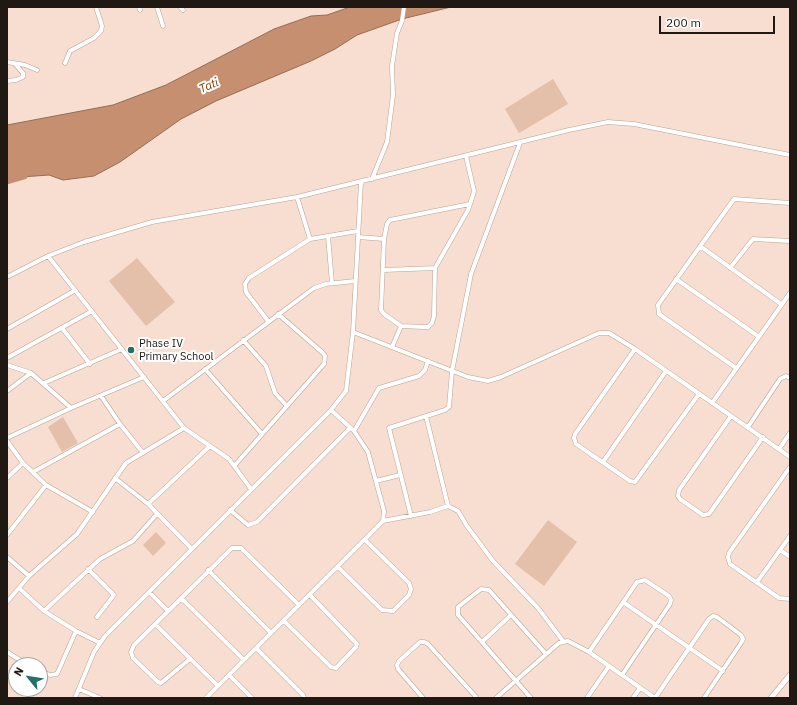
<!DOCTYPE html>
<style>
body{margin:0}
#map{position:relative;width:797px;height:705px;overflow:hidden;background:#f7ded1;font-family:"IBM Plex Sans",sans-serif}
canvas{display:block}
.frame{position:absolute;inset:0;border:8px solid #201813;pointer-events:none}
.north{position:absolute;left:8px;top:657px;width:40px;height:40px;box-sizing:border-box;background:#fff;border:1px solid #a6a3a1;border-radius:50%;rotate:300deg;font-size:11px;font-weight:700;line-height:16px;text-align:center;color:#201813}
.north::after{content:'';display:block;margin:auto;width:14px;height:18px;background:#256f69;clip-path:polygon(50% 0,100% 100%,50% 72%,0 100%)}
.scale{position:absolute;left:659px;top:16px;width:116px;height:18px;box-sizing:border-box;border:2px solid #201813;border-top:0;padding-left:5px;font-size:12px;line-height:14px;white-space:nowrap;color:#201813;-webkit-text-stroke:3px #fff;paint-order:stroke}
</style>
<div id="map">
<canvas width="797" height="705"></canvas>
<div class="frame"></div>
<div class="north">N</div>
<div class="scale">200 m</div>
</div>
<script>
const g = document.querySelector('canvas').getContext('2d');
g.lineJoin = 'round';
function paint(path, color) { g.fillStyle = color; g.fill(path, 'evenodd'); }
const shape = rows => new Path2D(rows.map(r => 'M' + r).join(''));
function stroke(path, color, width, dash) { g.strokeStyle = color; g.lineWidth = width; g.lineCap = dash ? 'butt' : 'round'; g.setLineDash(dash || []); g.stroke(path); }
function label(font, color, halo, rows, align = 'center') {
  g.font = font + ' "IBM Plex Sans",sans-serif'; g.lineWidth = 4; g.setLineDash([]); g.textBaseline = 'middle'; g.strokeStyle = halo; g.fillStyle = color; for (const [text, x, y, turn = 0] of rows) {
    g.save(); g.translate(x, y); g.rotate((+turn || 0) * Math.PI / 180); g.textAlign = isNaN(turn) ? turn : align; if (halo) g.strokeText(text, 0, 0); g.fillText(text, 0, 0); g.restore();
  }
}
paint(shape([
 [553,79,568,104,519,133,505,109],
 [137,258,175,302,146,326,109,281],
 [63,417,78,443,62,452,48,427],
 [548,520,577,542,544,586,515,564],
 [156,532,166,543,153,556,143,545]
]), '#e4bfaa');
const water = shape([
 [350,7,451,7,402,19,357,35,335,49,311,61,216,101,181,119,120,162,94,176,63,180,49,175,7,178,7,125,113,105,166,85,274,29,311,16,327,15,350,7]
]);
paint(water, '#c69070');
stroke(water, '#946c54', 1);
stroke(shape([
 [7,181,24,176]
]), '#c69070', 7);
const minor = shape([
 [139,7,140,10],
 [157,7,163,26],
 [180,7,183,10],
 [7,62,25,65,37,70],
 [65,63,70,51,94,38,101,31,102,26,96,7],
 [7,81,16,80,23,77,23,73,15,64],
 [466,156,474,191,473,195,468,210,435,268,434,316,432,323,428,327,423,327,401,326,384,314,381,310,384,239,387,224,390,220,470,204],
 [372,179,387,142,393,95,392,66,397,33,402,21,404,7],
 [297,197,310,239],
 [328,236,332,283],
 [358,237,384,239],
 [700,246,781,304],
 [48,256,184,428,229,459,251,489],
 [730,268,753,239,790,241],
 [384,270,435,268],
 [7,277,48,256,84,242,152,222,297,197,569,130,608,122,634,124,790,155],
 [676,279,758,336],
 [268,321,246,292,245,284,249,278,310,239,358,231],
 [62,328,90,364],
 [7,329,74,291],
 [353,332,468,377,488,381,501,377,599,333,609,333,635,349,790,457],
 [243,340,266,366,275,393,287,406],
 [392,347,401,326],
 [635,349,575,434,574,438,576,444,630,481,635,482,699,394],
 [7,358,92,311],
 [7,365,31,373,71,408],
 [736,368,659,314,658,305,734,199,790,203],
 [205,369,262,434],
 [44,383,122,349],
 [7,391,31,373],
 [101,396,120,424,143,453],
 [163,401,314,288,326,284,355,281],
 [712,403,790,293],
 [426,416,448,506],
 [731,416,679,490,678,496,680,499,703,515,709,514,763,437],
 [748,427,780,379,786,376,790,378],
 [354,431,379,388,419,376,425,370,428,361],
 [7,438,71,408,144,377],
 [7,441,23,463,46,485,93,512],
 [779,449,790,433],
 [603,462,666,371],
 [235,465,324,364,325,356,323,353,278,314],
 [790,467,729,553,728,557,730,564,779,598,790,599],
 [33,472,120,424],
 [7,478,23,463],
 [115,478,148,504,192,549],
 [376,481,400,475],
 [148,504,210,446],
 [230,510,248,525,257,522,350,428],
 [411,516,389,428,445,410,449,407,452,371,471,274,520,143],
 [383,521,430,512,448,506,458,511,467,526,493,561,538,608,563,641],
 [7,535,46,485],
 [780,550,790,557],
 [7,557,29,576],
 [338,567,382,610,393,611,409,595,411,589,409,583,365,540],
 [88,569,114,595,97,617],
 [208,570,271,633],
 [757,582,790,536],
 [19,588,44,611,76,631],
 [149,592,168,611],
 [181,598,244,660],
 [7,602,29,576,77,534,126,463,184,428],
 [623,602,723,671],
 [44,611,100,559,133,541,157,514],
 [284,621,331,667,336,668,356,647,357,644,310,595],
 [155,624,218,686],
 [482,642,511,615],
 [256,648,303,695,304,698],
 [7,652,28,665],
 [589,652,637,582,645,580,669,596,671,600,670,604,622,675],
 [190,659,161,683,158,682,133,658,131,652,134,645,232,548,241,548,299,605],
 [40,671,50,675,57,674,76,631,100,643],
 [229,675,252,698],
 [79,689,100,698],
 [75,698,94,652,105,636,331,410,346,391,353,332,361,182],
 [206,698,383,521,384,511,368,452,354,431,331,410],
 [423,698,398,669,397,665,399,661,420,642,424,642,428,644,477,698],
 [496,698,559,643,568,641,589,652,655,698],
 [531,698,458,615,458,607,481,589,489,590,546,654],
 [587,698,609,666],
 [633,698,640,688],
 [655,698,709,619,713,616,717,617,741,635,743,639,741,643,704,698]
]);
const tertiary = shape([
 [771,698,790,675]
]);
stroke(minor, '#b9a295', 5);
stroke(tertiary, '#b9a295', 6);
stroke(minor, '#fff', 4);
stroke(tertiary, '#fff', 5);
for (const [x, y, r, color] of [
 [131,350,4,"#256f69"]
]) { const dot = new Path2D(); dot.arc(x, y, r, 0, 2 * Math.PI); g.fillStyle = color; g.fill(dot); stroke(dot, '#fff', 1.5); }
label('11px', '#201813', '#fff', [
 ["Phase IV",139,344],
 ["Primary School",139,357]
], 'left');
label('italic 12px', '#813e08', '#fff', [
 ["Tati",209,86,-24]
]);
</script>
